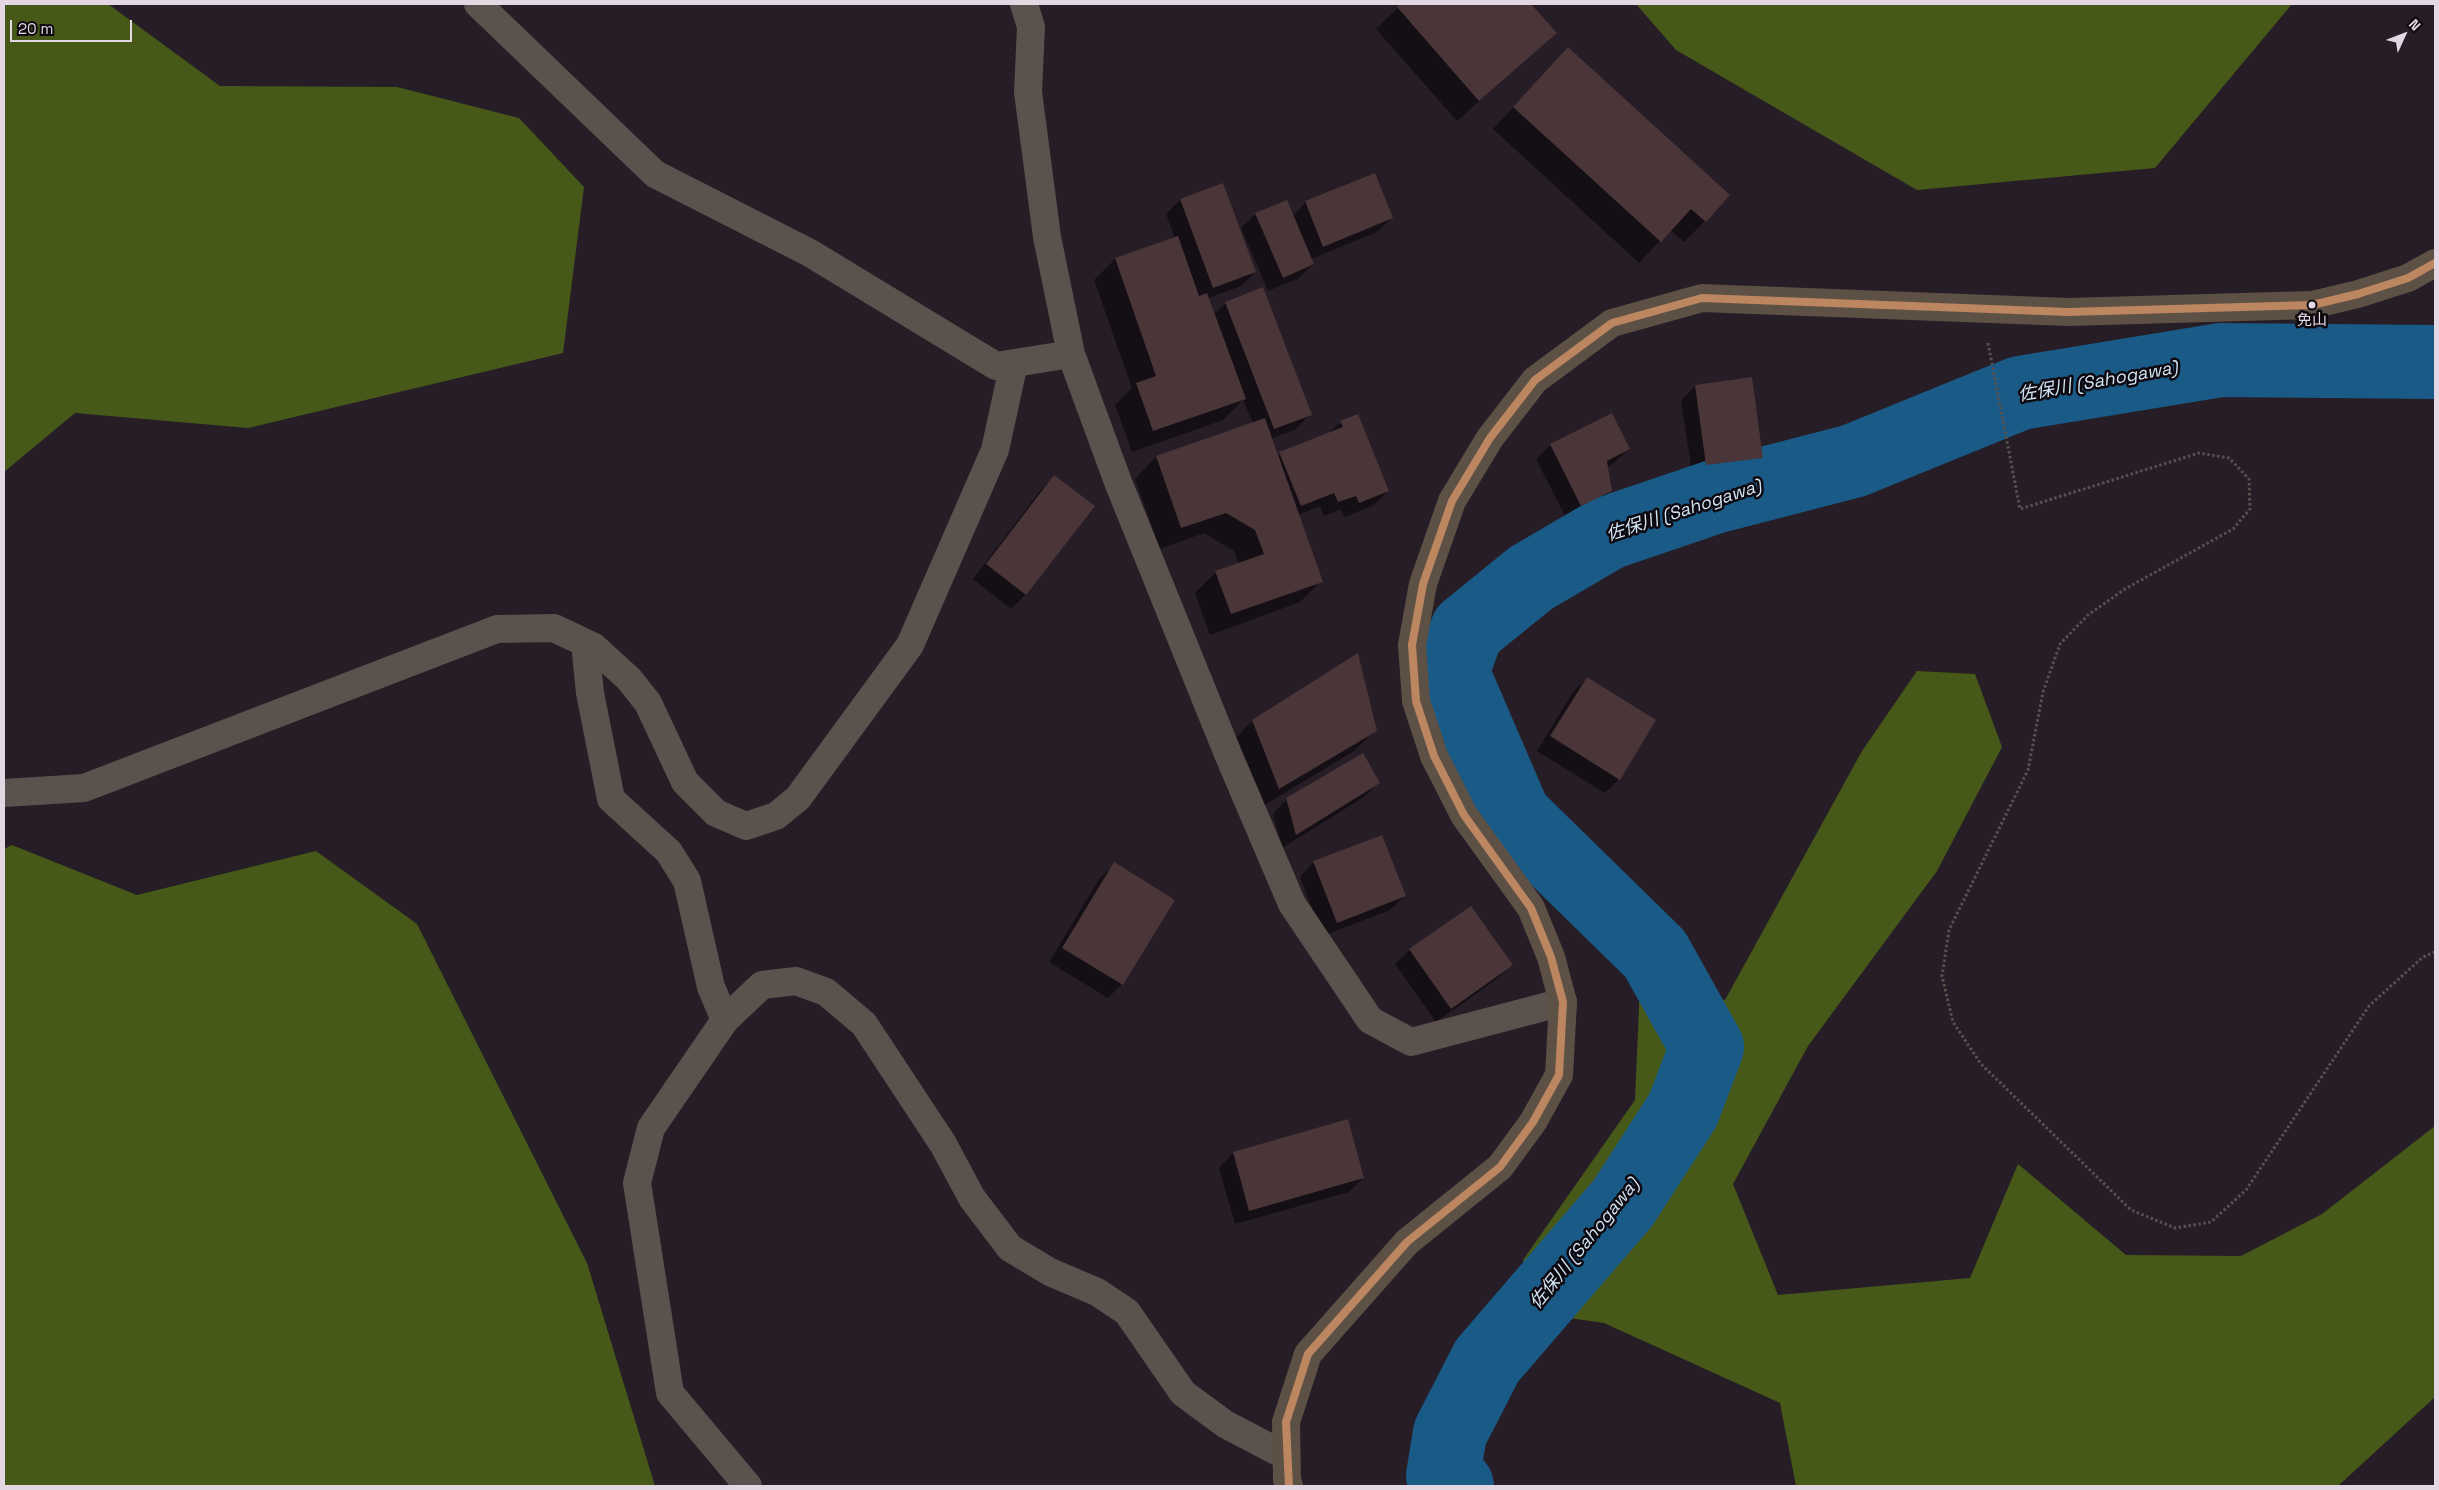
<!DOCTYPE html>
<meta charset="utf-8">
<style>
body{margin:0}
#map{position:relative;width:2439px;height:1490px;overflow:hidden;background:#261d26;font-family:"Space Grotesk",sans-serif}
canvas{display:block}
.frame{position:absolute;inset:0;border:5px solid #e2d7e3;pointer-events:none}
.north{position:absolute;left:2379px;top:10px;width:50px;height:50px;-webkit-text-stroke:4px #0d070e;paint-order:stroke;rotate:47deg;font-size:14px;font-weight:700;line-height:20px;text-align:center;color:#e2d7e3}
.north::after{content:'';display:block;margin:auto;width:18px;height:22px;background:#e2d7e3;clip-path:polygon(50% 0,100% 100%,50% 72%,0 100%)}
.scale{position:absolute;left:10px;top:20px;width:122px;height:22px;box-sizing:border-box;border:2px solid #e2d7e3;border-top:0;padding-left:6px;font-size:15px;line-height:18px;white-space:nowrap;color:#e2d7e3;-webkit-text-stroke:4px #0d070e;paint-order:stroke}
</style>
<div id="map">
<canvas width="2439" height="1490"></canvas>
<div class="frame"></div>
<div class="north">N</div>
<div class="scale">20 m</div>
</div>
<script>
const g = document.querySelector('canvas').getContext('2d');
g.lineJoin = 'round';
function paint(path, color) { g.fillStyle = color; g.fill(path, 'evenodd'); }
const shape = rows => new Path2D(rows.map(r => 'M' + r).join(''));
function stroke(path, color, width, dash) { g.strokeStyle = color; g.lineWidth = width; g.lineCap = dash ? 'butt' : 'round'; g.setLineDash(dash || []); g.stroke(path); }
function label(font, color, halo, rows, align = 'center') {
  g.font = font + ' "Space Grotesk","Noto Sans JP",sans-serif'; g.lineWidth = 5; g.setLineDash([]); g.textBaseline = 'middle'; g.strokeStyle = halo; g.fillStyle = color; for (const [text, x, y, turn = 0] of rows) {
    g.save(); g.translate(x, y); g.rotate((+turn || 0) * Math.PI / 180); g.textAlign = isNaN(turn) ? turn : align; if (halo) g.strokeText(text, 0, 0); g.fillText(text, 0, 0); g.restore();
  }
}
paint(shape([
 [4,4,108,4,220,86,397,87,519,118,584,187,563,353,248,428,75,413,4,472],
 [1636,4,2292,4,2155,168,1917,190,1676,50],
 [1917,671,1975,674,2002,747,1937,871,1808,1046,1733,1184,1778,1295,1970,1278,2018,1164,2126,1255,2241,1256,2322,1214,2435,1126,2435,1397,2338,1486,1796,1486,1780,1403,1604,1323,1542,1314,1523,1260,1635,1100,1640,985,1725,1000,1862,751],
 [12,845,137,895,316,851,417,924,587,1263,655,1486,4,1486,4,849]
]), '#475919');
paint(shape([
 [1402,4,1529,4,1555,33,1457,121,1376,29],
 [1568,49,1705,221,1684,242,1670,230,1639,263,1493,129],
 [1222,185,1255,272,1241,286,1208,298,1214,314,1226,303,1310,414,1296,429,1271,439,1277,456,1329,433,1341,422,1388,491,1374,505,1345,517,1341,509,1324,516,1320,506,1298,515,1321,581,1300,602,1210,635,1195,593,1216,572,1239,564,1234,551,1204,533,1160,549,1135,479,1156,457,1253,423,1243,400,1223,420,1132,452,1115,405,1132,388,1094,280,1115,259,1175,238,1166,214,1180,200],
 [1306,202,1392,218,1377,232,1311,259,1313,264,1299,278,1268,291,1241,228,1256,214,1293,216],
 [1695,386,1762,457,1748,471,1693,479,1681,401],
 [1551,445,1629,449,1614,463,1607,467,1611,490,1596,505,1567,520,1536,459],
 [1055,477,1093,506,1025,595,1011,609,973,579,1040,491],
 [1357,655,1376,730,1354,751,1258,809,1231,743,1252,721],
 [1587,678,1619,779,1605,793,1537,751,1573,692],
 [1379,782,1364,797,1282,848,1273,814,1287,799],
 [1314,862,1405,896,1390,910,1323,936,1300,877],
 [1115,864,1122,984,1108,998,1049,962,1100,878],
 [1410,950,1511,965,1497,979,1436,1022,1395,964],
 [1347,1121,1363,1178,1349,1192,1235,1224,1219,1168,1233,1153]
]), '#0007');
stroke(shape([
 [1457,1486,1443,1476,1450,1433,1487,1361,1623,1203,1683,1110,1707,1047,1655,954,1514,816,1452,672,1467,630,1531,578,1608,533,1714,497,1853,461,2020,393,2221,360,2435,362]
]), '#1a5a86', 74);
paint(shape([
 [1400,4,1531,4,1557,33,1479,101,1397,7],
 [1568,47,1730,195,1706,222,1691,209,1661,242,1513,107],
 [1375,173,1393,218,1323,247,1305,201],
 [1223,183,1256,272,1213,288,1180,199],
 [1287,200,1314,264,1283,278,1255,213],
 [1178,236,1199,296,1207,293,1246,399,1153,431,1136,383,1156,376,1115,258],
 [1263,287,1312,415,1274,429,1225,302],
 [1752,377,1763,458,1706,465,1695,385],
 [1612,413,1630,449,1607,461,1612,491,1581,506,1550,444],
 [1358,414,1389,491,1359,503,1356,496,1338,502,1334,493,1301,506,1279,452,1343,427,1340,421],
 [1265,418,1323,582,1231,614,1215,571,1264,554,1255,530,1226,513,1181,528,1156,456],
 [1054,475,1095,506,1026,595,986,564],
 [1358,653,1377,731,1279,789,1252,720],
 [1587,677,1656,720,1620,780,1550,736],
 [1363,753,1380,783,1296,835,1286,798],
 [1382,835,1406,896,1337,923,1313,861],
 [1114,862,1175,900,1123,985,1062,948],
 [1471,906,1513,965,1451,1009,1409,949],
 [1348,1119,1364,1178,1249,1211,1233,1152]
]), '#4a3538');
stroke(shape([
 [1988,343,2020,509,2199,453,2229,458,2249,479,2250,509,2233,529,2125,589,2088,615,2060,644,2043,692,2028,770,1949,930,1942,976,1953,1022,1981,1064,2131,1210,2175,1228,2211,1222,2246,1190,2369,1006,2423,957,2435,952]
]), '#595150', 3, [2.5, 2.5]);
stroke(shape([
 [478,4,655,174,810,253,996,366,1071,354],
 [1024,4,1031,27,1028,92,1047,237,1071,354,1118,482,1228,754,1292,904,1370,1020,1411,1042,1563,1002],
 [585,643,590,693,611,799,669,852,687,881,711,987,725,1020],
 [4,793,84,788,497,629,554,628,594,647,629,679,648,703,685,782,716,813,746,826,776,816,798,798,910,645,995,450,1014,363],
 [748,1486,670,1393,637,1183,651,1128,725,1020,762,985,796,981,826,992,864,1024,943,1144,972,1198,1010,1248,1050,1272,1097,1292,1127,1312,1183,1393,1225,1424,1286,1456]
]), '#5b514d', 28);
stroke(shape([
 [1289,1486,1287,1480,1286,1422,1308,1354,1407,1242,1500,1167,1533,1122,1559,1075,1563,1002,1551,957,1531,908,1464,815,1434,756,1416,701,1412,645,1423,584,1452,501,1490,438,1535,380,1612,323,1702,298,2068,312,2312,305,2358,294,2408,278,2435,263]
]), '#5d5045', 28);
stroke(shape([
 [1289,1486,1286,1422,1308,1354,1407,1242,1500,1167,1533,1122,1559,1075,1563,1002,1551,957,1531,908,1464,815,1434,756,1416,701,1412,645,1423,584,1452,501,1490,438,1535,380,1612,323,1702,298,2068,312,2312,305,2358,294,2408,278,2435,263]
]), '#bb8660', 8);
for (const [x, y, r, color] of [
 [2312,305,4.5,"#e2d7e3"]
]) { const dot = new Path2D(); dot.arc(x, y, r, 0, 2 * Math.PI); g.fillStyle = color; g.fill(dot); stroke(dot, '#0d070e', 2); }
label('15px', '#e2d7e3', '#0d070e', [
 ["免山",2312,321]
]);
label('italic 18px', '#d0e4f4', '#0d070e', [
 ["佐保川 (Sahogawa)",2098,382,-10],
 ["佐保川 (Sahogawa)",1684,511,-18],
 ["佐保川 (Sahogawa)",1585,1244,-51]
]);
</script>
